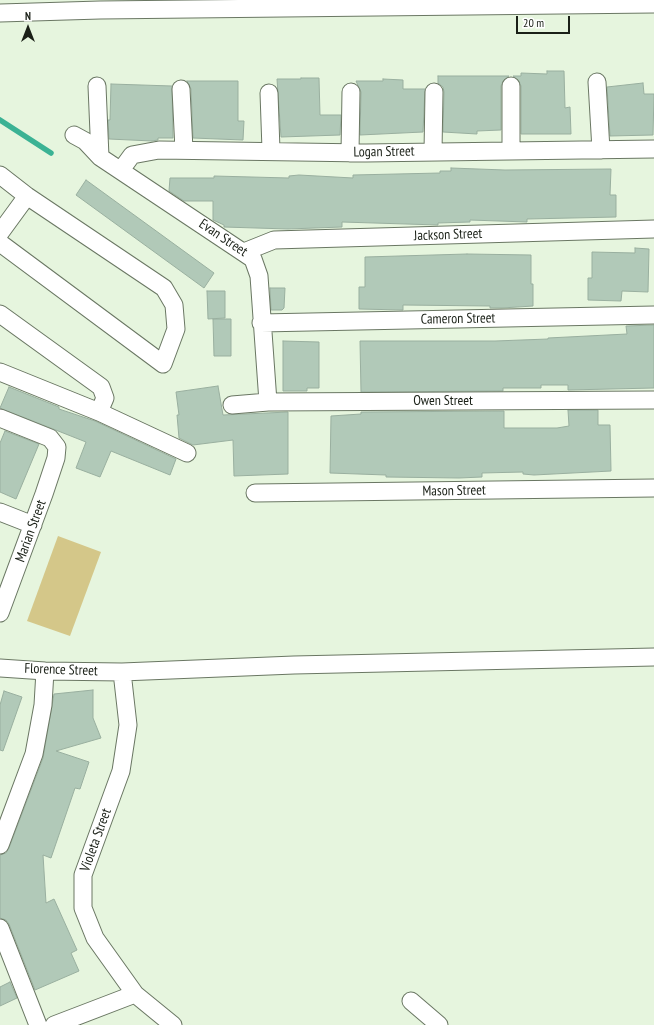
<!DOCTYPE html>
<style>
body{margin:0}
#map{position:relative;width:654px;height:1025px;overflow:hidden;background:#e6f5de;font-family:"PT Sans Narrow",sans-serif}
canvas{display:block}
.north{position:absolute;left:8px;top:8px;width:40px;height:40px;-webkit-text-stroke:3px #fff;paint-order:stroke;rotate:0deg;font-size:11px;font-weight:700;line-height:16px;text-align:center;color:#1a2017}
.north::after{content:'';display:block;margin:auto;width:14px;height:18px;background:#1a2017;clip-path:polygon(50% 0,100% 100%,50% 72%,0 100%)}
.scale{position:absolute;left:516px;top:16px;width:54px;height:18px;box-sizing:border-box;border:2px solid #1a2017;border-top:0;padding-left:5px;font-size:12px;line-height:14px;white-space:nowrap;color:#1a2017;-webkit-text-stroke:3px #fff;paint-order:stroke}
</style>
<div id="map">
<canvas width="654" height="1025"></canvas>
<div class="north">N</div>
<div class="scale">20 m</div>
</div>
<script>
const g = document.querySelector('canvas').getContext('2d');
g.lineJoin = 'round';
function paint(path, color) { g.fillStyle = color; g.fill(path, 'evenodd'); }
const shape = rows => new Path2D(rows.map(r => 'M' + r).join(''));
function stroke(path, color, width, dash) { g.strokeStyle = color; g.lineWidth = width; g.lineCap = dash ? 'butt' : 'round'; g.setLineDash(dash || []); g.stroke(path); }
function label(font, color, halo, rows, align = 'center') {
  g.font = font + ' "PT Sans Narrow",sans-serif'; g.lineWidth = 3; g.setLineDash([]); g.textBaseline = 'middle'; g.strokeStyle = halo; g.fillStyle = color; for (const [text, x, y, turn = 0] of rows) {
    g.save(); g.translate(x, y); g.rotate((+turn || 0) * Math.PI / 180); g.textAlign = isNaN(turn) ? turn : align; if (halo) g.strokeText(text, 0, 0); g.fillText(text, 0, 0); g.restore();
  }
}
paint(shape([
 [58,536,101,552,70,636,27,621]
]), '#d4c789');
stroke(shape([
 [0,120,51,153]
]), '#3bb294', 5.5);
const building = shape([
 [547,71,564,71,565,108,570,107,571,134,521,134,521,86,519,81,513,76,521,76,521,73,547,74,547,71],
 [438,76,509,76,503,81,501,86,501,130,477,131,477,134,443,132,444,92,443,87,438,83,438,76],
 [301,78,319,78,320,115,341,115,340,135,281,137,277,79,301,79,301,78],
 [383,79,403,80,403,89,425,89,423,132,360,135,361,92,356,81,383,81,383,79],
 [187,81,238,81,238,121,244,121,243,140,193,138,191,89,187,81],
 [643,83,644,94,654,94,653,135,610,136,607,87,643,83],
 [111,84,172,86,173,138,158,138,158,140,152,141,109,139,108,120,110,120,111,84],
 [451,168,505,170,611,169,610,195,616,195,616,217,527,219,527,222,470,220,470,222,438,223,438,225,342,222,342,227,288,229,224,227,224,225,213,220,213,201,184,201,169,191,170,178,214,178,214,176,289,178,289,176,299,175,353,178,353,175,440,173,440,171,451,171,451,168],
 [86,180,214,273,204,288,76,195,86,180],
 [635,248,649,249,648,292,622,291,621,301,588,300,588,278,592,278,592,252,635,253,635,248],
 [467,254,531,255,531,284,533,284,533,306,502,308,490,308,490,306,403,305,403,310,359,309,359,287,365,287,365,257,467,254],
 [270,288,285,288,284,308,282,310,271,310,270,288],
 [207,291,225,291,225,318,208,319,207,291],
 [213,319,231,319,231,356,214,356,213,319],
 [654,325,654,388,568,390,568,385,541,385,541,388,503,388,503,391,361,392,360,341,495,341,548,339,548,338,627,334,626,326,654,325],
 [283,341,319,342,319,388,307,388,307,391,283,391,283,341],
 [218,386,223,415,288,412,288,474,234,476,233,440,193,445,179,438,177,415,179,415,176,392,218,386],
 [9,387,59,407,59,409,95,421,176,459,170,475,111,451,100,477,76,468,86,442,0,408,9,387],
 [568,410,598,410,598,425,610,425,611,471,534,475,523,474,523,472,482,473,482,477,459,478,386,477,386,475,330,473,331,416,361,414,361,412,504,411,504,428,557,428,569,426,568,410],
 [5,431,39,444,16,499,0,492,0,443,5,431],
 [93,690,93,718,101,738,56,751,89,762,80,789,75,788,51,858,43,855,46,903,54,899,77,950,71,953,79,971,35,990,9,924,6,920,0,918,0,855,6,853,9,848,43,758,54,694,93,690],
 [4,691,22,697,3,751,0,750,0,705,4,691],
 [10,982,17,998,0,1006,0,987,10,982]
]);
paint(building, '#b1c9b8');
stroke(building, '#99af9f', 1);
const street = shape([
 [0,13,100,10,654,4],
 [597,82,601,150],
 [97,86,100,157],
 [511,86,511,150],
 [181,89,184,150],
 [269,93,271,150],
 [74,135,85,141,100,157,253,259,259,276,268,402],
 [433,152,434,92],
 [350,153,351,92],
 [121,170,132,155,159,150,366,153,654,149],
 [0,175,27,196,164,288,174,305,176,329,163,364,0,243],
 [0,233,27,196],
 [244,252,274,240,654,229],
 [0,314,101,387,105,398,99,412],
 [261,323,654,315],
 [0,372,99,412,187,453],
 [232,405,268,402,654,400],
 [0,418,50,438,57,447,56,458,44,494,0,613],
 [255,493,654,488],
 [0,512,33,525],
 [0,668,45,671,122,672,294,665,654,657],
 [122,672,128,725,121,771,83,875,83,908,95,938,135,994,173,1025],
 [0,845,34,754,43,705,45,671],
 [0,928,38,1025],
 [411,1001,439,1025],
 [54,1025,135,994]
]);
stroke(street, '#6a7763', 19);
stroke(street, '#fff', 17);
label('14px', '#1a2017', '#fff', [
 ["Logan Street",384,152,-1],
 ["Jackson Street",448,235,-2],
 ["Evan Street",223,238,34],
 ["Cameron Street",458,319,-1],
 ["Owen Street",443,401],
 ["Mason Street",454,491,-1],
 ["Marian Street",31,531,-70],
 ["Florence Street",61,670,2],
 ["Violeta Street",96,840,-70]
]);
</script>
